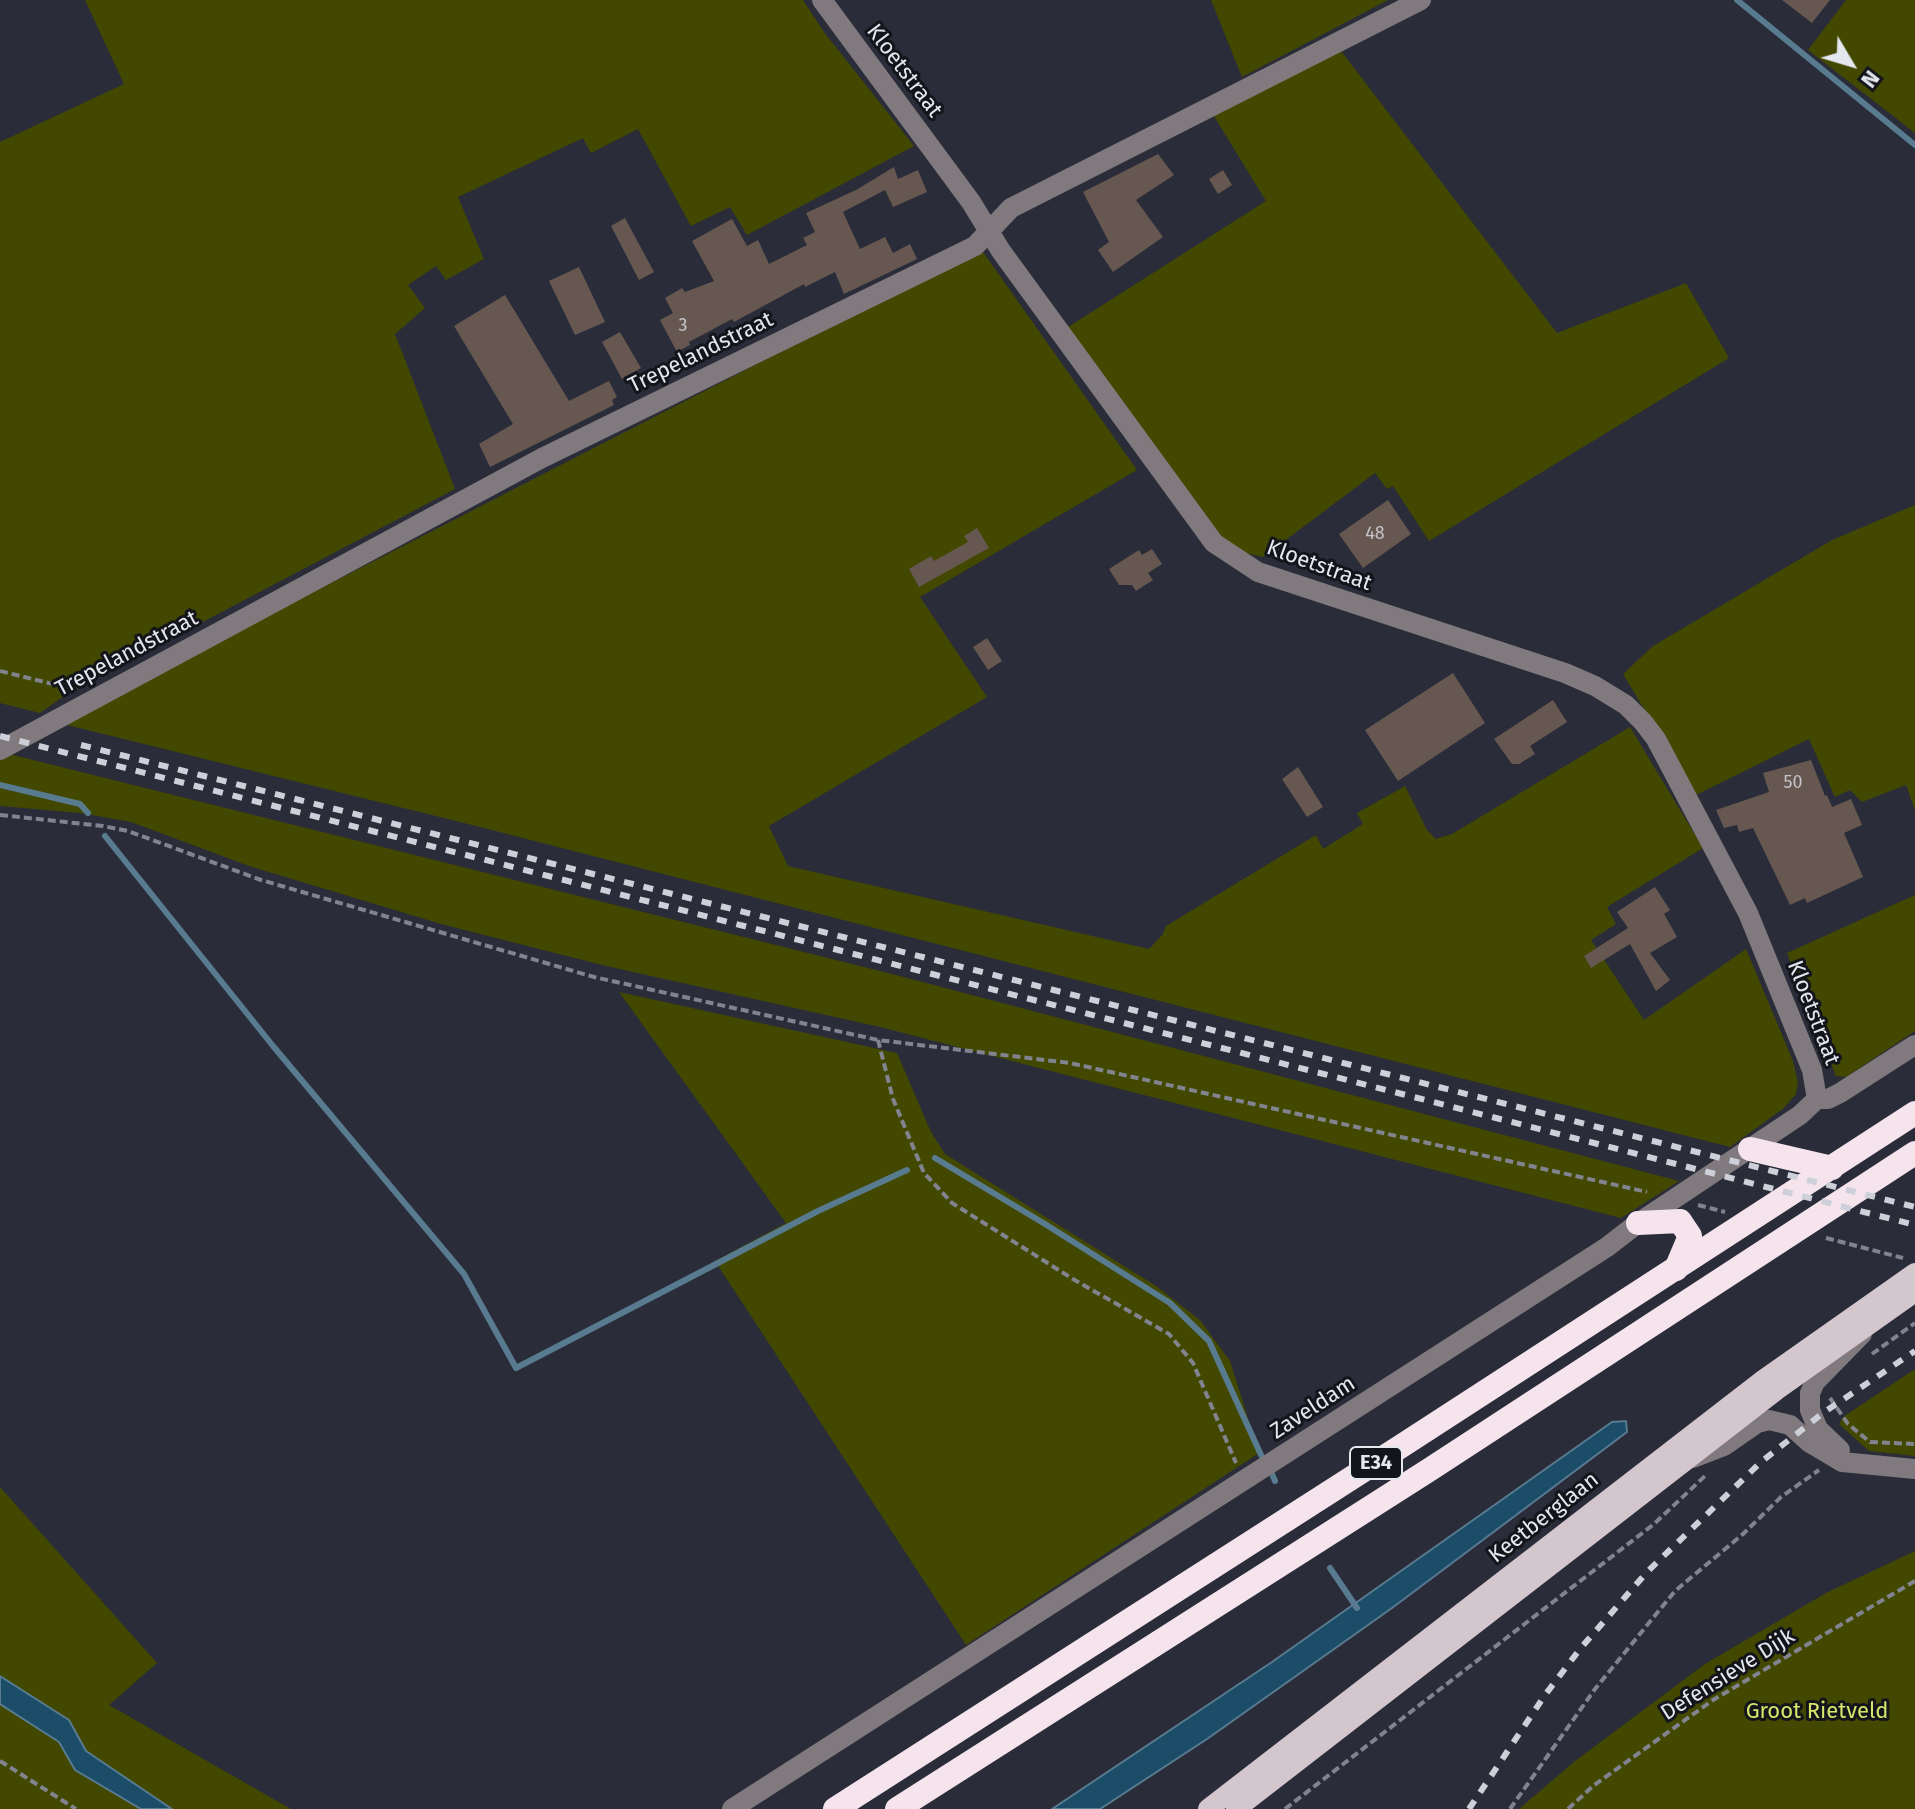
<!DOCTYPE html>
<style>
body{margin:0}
#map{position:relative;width:1915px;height:1809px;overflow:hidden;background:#2a2d39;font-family:"Fira Sans",sans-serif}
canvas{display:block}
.north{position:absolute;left:1811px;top:24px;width:80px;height:80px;-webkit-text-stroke:6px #14151b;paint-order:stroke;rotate:128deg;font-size:22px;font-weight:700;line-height:32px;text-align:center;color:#e5e7ef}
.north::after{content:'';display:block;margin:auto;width:28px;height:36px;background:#e5e7ef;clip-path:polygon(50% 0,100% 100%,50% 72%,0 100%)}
</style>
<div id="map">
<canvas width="1915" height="1809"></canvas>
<div class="north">N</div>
</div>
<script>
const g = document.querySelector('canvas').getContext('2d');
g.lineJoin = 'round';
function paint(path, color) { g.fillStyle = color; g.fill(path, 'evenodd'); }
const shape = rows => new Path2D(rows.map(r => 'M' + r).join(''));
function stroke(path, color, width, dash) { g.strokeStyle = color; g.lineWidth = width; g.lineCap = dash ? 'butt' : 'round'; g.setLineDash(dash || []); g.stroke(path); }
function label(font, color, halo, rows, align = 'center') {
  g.font = font + ' "Fira Sans",sans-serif'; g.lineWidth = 6; g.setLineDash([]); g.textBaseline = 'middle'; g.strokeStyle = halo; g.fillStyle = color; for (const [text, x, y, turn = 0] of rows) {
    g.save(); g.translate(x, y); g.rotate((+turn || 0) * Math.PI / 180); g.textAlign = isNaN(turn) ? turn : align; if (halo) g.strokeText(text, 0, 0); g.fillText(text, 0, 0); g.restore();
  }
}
paint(shape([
 [85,0,803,0,824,32,914,146,747,235,730,207,691,226,638,129,591,153,583,138,458,197,484,259,446,280,436,266,408,285,425,308,395,334,455,489,70,692,40,713,0,703,0,142,124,84],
 [1211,0,1388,0,1242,77],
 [1846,0,1915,0,1915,133,1808,50],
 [1341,51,1557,333,1686,283,1729,358,1429,541,1393,486,1387,489,1375,473,1263,557,1242,552,1229,544,1200,516,1065,329,1266,201,1212,113],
 [983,252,1137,470,920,597,987,697,769,826,788,866,1149,949,1163,934,1166,926,1316,835,1323,849,1363,824,1357,813,1405,786,1427,830,1436,839,1452,834,1630,727,1703,848,1607,907,1616,924,1591,940,1644,1020,1746,949,1793,1061,1798,1082,1796,1094,1784,1108,1730,1147,472,825,59,723,765,360],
 [1915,505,1915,810,1906,785,1862,802,1850,790,1835,797,1809,739,1696,795,1623,674,1653,646,1832,540],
 [9,754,892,974,1679,1181,1621,1218,880,1027,606,966,441,924,249,866,131,822,81,813,0,806,0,759],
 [1915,895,1915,1031,1846,1077,1836,1076,1787,953],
 [619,992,897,1053,931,1132,945,1154,1156,1286,1200,1320,1230,1361,1259,1453,966,1645,715,1261,786,1223],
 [1915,1369,1915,1456,1869,1451,1839,1424,1843,1417],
 [0,1487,157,1663,109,1705,291,1809,0,1809],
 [1915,1551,1915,1809,1519,1809,1575,1761,1705,1664,1826,1593]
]), '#424800');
const water = shape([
 [1626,1421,1627,1432,1392,1608,1207,1739,1100,1809,1052,1809,1272,1662,1612,1422,1626,1421],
 [0,1676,69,1720,86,1751,172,1809,141,1809,75,1770,59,1742,0,1704,0,1676]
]);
paint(water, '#1c4d68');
stroke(water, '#587b90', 2);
stroke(shape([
 [1737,0,1915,145],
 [0,785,80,804,88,813],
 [105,836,273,1046,464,1274,516,1368,818,1211,907,1170],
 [935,1158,1045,1224,1170,1303,1209,1341,1261,1455],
 [1272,1474,1275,1481],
 [1330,1568,1357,1608]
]), '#587b90', 6);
paint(shape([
 [1782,0,1830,0,1812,23],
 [1158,154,1174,175,1136,200,1163,237,1113,272,1098,250,1109,242,1083,192],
 [894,167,898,179,918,170,927,192,893,207,885,190,843,212,860,249,885,237,893,253,910,244,917,259,844,294,835,272,805,287,804,284,734,322,732,319,689,342,690,345,677,352,660,320,673,313,665,298,682,288,685,292,714,281,692,241,732,219,747,246,758,240,769,264,807,245,803,238,815,232,806,213,856,190],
 [1223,170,1232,185,1218,194,1209,179],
 [625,218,654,272,639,280,611,226],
 [579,267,605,322,575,335,549,281],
 [505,295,569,401,609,381,617,397,612,400,614,405,490,467,479,444,513,424,454,326],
 [620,332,641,368,622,379,602,342],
 [1388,500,1411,534,1363,568,1339,534],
 [977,528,989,548,919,587,909,569,931,556,934,561,968,542,964,536],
 [1152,549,1162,564,1148,573,1153,580,1136,591,1132,585,1119,585,1109,569,1139,550,1142,555],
 [987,638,1002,661,988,670,973,647],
 [1453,673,1485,723,1398,781,1365,730],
 [1553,700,1567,722,1530,746,1535,754,1519,764,1512,764,1494,739],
 [1811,760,1825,796,1827,795,1832,807,1851,799,1862,825,1844,833,1863,877,1807,903,1805,898,1790,905,1753,828,1739,832,1737,825,1724,828,1716,810,1769,792,1763,773],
 [1298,767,1323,807,1307,817,1282,779],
 [1655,887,1670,910,1664,914,1677,937,1650,953,1670,980,1656,991,1630,944,1591,968,1584,956,1628,928,1617,912]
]), '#665751');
stroke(shape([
 [0,671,57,685,70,691],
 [0,815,103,826,128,831,261,880,594,977,878,1040,1070,1063,1647,1192],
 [878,1040,893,1099,924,1173,952,1203,1073,1279,1169,1334,1193,1363,1236,1463],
 [1698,1205,1725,1212],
 [1826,1238,1903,1258],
 [1872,1354,1915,1323],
 [1830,1398,1848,1424,1870,1442,1915,1444],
 [0,1761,76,1809],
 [1285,1809,1654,1524,1706,1475],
 [1510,1809,1595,1689,1675,1591,1743,1534,1781,1497,1819,1470],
 [1568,1809,1593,1786,1713,1700,1915,1581]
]), '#81848e', 4, [8, 4]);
stroke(shape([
 [822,0,971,202,1001,251,1214,543,1258,572,1565,673,1595,686,1626,705,1643,722,1656,739,1748,913,1812,1070,1817,1099],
 [0,750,542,458,975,246,1011,208,1421,0],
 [1840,1450,1818,1429,1810,1410,1810,1393,1815,1382,1862,1334],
 [1693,1458,1724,1446,1757,1423,1769,1420,1790,1425,1810,1443,1842,1462,1915,1469],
 [732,1809,1607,1247,1638,1223,1800,1115,1817,1099,1828,1099,1840,1093,1915,1045]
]), '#80797d', 20);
stroke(shape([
 [1208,1809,1763,1380,1915,1273],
 [1236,1809,1778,1389,1915,1292]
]), '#d4c6cd', 20);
stroke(shape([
 [1750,1149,1832,1168],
 [1638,1223,1680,1221,1690,1236,1676,1269],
 [835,1809,1403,1445,1915,1113],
 [897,1809,1429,1470,1915,1153]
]), '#f6e4ed', 24);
stroke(shape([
 [0,736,1915,1225],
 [81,745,1915,1207],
 [1469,1809,1545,1695,1580,1649,1647,1572,1761,1462,1823,1413,1915,1351]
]), '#ced0d9', 6, [10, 10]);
label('18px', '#c5c3c8', null, [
 ["3",683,326],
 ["48",1375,534],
 ["50",1793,783]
]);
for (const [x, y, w] of [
 [1376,1463,52]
]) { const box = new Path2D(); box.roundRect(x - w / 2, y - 16, w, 32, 6); g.fillStyle = '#14151b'; g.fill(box); stroke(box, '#e5e7ef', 2); }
label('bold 20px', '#e5e7ef', null, [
 ["E34",1376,1463]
]);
label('22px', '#e5e7ef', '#14151b', [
 ["Kloetstraat",904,71,53],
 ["Trepelandstraat",701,353,-26],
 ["Kloetstraat",1319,566,20],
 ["Trepelandstraat",127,654,-28],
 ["Kloetstraat",1813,1013,69],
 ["Zaveldam",1313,1408,-33],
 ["Keetberglaan",1544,1518,-38],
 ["Defensieve Dijk",1728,1675,-32]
]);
label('22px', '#d7e46b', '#14151b', [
 ["Groot Rietveld",1817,1712]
]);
</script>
